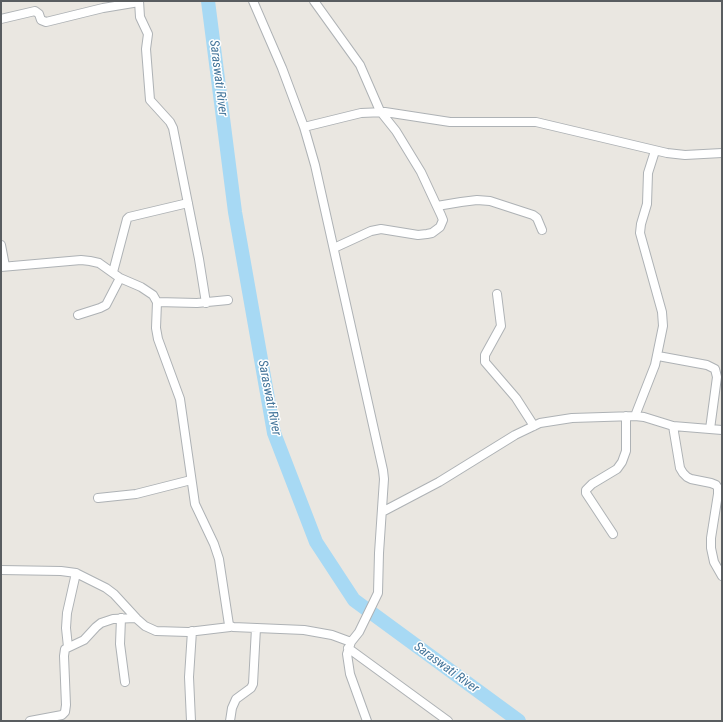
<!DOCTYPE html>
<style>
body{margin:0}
#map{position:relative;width:723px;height:722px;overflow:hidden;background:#eae7e1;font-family:"Roboto Condensed",sans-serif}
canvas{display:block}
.frame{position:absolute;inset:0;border:2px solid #595d60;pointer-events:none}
</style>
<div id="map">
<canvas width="723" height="722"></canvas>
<div class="frame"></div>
</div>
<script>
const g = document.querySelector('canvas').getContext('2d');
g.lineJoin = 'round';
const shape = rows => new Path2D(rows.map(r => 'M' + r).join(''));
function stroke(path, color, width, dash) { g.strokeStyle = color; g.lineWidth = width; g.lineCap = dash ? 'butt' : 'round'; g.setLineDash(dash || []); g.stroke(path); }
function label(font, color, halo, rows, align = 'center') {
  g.font = font + ' "Roboto Condensed",sans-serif'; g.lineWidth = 3; g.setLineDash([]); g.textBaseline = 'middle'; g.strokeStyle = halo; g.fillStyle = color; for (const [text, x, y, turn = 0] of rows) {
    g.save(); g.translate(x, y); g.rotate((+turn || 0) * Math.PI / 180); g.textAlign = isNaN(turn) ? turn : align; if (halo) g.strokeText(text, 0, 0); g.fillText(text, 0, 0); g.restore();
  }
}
stroke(shape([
 [208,1,235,212,274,433,316,542,354,600,519,721]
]), '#a7d9f4', 14);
const minor = shape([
 [139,1,140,17,148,34,146,49,150,100,170,122,173,128,199,259,206,303],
 [253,1,282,68,304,127,315,165,383,470,384,479,379,553,378,593,359,632,351,642,347,654,350,674,367,721],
 [314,1,360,65,380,111,396,131,421,172,441,215,443,220,440,227,432,233,427,234,418,235,381,229,371,231,334,248],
 [1,19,35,11,39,14,41,20,46,22,103,8,139,2],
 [304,127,361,113,385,112,450,122,536,122,667,153,685,155,722,153],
 [437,206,461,202,477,200,490,201,533,215,537,218,542,230],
 [1,245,5,266],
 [1,267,81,260,90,261,99,263,120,278,141,287,153,295,157,302,156,328,158,339,180,399,195,504,214,544,219,559,229,625,233,627,304,630,332,635,351,642],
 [113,272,127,219,129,217,188,203],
 [497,294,501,326,485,355,485,362,516,398,534,426],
 [157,302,197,303,228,300],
 [78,315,100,308,106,305,120,278],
 [658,356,707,365,715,369,717,377,710,429],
 [635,416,655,365,663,326,662,312,640,233,641,224,647,204,648,173,655,151],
 [673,426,680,468,683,473,687,477,691,479,711,483,716,485,718,488,718,494,711,538,711,548,714,562,722,576],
 [98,498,136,494,191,480],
 [382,512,439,482,515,435,540,423,572,418,635,416,644,417,673,426,722,430],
 [613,534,586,493,586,490,592,484,617,469,622,462,626,451,626,416],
 [1,570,61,571,76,573,106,588,114,594,137,619,145,626,156,631,188,632,230,627],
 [121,618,120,644,125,682],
 [68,647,66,628,67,613,76,573],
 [348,648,448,721],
 [30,721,62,715,65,712,66,705,64,656,65,649,84,640,96,627,101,623,113,619,135,618],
 [191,721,189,677,192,631],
 [230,721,232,708,236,699,251,688,253,684,256,628]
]);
stroke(minor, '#aeb2b5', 10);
stroke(minor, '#fff', 8);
label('italic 13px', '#45769b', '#fff', [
 ["Saraswati River",218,78,83],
 ["Saraswati River",269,398,79],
 ["Saraswati River",446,668,36]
]);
</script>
